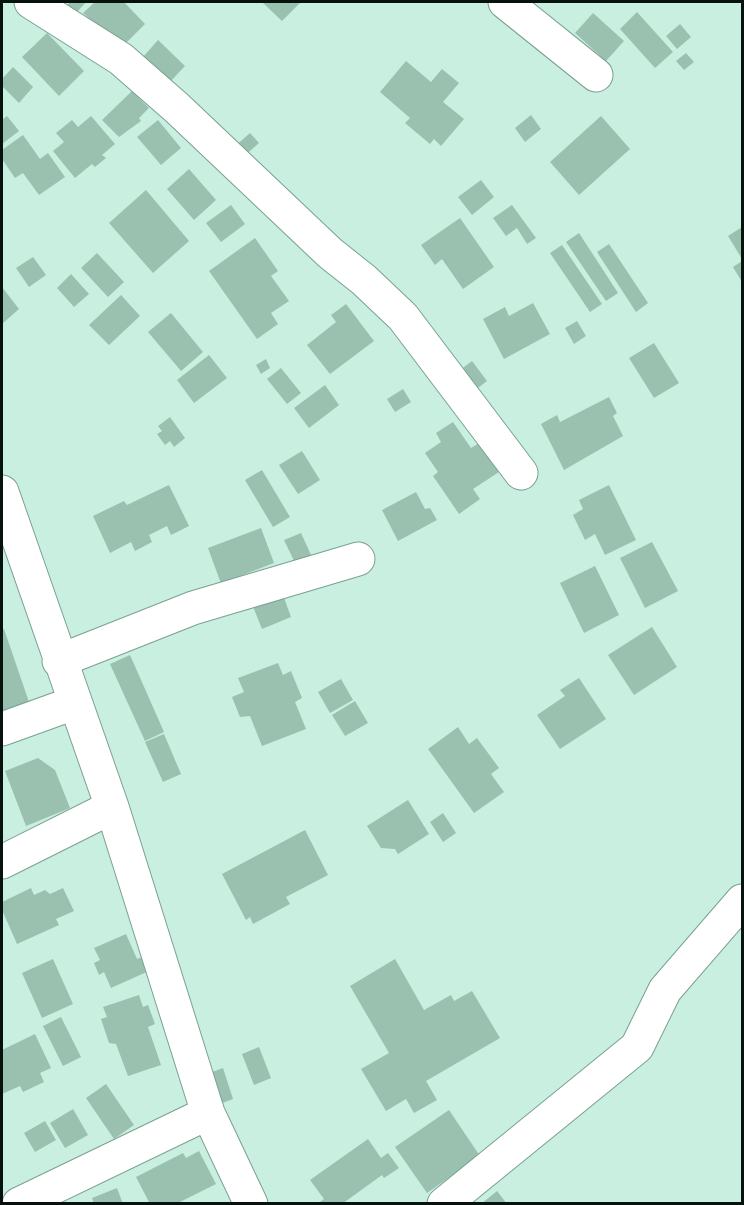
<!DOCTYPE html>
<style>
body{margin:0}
#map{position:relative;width:744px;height:1205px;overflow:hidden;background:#c8efdf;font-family:Commissioner,sans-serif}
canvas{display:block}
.frame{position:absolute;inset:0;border:3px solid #05120d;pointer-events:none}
</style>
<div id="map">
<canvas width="744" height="1205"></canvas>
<div class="frame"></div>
</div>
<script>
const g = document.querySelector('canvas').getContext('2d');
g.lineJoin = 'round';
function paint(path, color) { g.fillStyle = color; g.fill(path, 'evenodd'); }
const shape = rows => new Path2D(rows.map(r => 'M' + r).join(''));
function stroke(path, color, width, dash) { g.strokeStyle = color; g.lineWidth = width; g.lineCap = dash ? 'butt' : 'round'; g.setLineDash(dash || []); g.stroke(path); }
paint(shape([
 [67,2,86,2,78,11,80,15,62,11,69,3],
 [95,2,124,2,145,24,122,47,83,13],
 [262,2,301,2,282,21],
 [637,12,673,52,655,68,620,29],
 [593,13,624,41,606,61,575,33],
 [680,24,691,37,677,49,666,36],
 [47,33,84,71,59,96,22,57],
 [158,40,185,66,170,82,143,57],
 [686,53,694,62,684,70,676,61],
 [406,61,431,82,442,69,459,83,443,102,464,119,441,146,434,139,430,144,405,123,410,118,380,92],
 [13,67,33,87,19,103,2,86,2,79],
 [132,91,149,108,139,118,141,121,119,137,102,120],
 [531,115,541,129,525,142,515,128],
 [7,116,19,131,2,144,2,120],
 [91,116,115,144,102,155,106,158,95,167,92,164,75,178,53,151,64,142,56,133,72,120,78,127],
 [601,116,630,149,579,195,550,162],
 [158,120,181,148,161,165,137,137],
 [250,133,259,143,241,159,232,149],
 [23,135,40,159,48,153,65,177,39,195,23,173,15,178,2,159,2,150],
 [189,169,216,200,194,220,167,189],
 [481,180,494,197,472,215,458,197],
 [146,190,189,241,153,273,109,223],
 [231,205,245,224,221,242,206,223],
 [512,205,536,238,527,244,517,228,506,236,493,218],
 [460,218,494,267,463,289,442,259,435,265,421,245],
 [742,227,742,259,728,236],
 [579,233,618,293,606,301,566,242],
 [255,238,278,271,271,276,289,301,271,313,278,324,257,339,209,271],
 [609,244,648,303,636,312,597,252],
 [562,245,602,304,590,312,550,253],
 [97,253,124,282,108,297,81,268],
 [33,257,46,275,29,287,16,268],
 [742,261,742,282,733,267],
 [71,274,89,294,74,307,57,288],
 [2,287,19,309,2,324],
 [121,295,140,316,109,345,89,325],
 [533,303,550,334,504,359,483,319,505,307,509,316],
 [346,304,374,341,330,374,307,345,336,322,331,315],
 [171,313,203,352,181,371,148,332],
 [577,321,586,336,574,344,565,328],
 [654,343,679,383,654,398,629,358],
 [209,355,227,378,194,403,177,380],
 [266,359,270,368,261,374,256,365],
 [472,361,487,381,474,391,459,371],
 [281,368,301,393,287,404,267,379],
 [325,385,339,405,309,428,294,408],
 [403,389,411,402,395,412,387,399],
 [609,397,617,413,613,416,623,436,564,470,541,424,557,415,560,422],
 [170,417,185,438,174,447,170,441,165,445,157,434,162,431,158,426],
 [453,422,471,448,479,443,499,472,473,489,480,499,459,514,433,476,438,472,425,453,441,442,436,433],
 [302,451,320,480,298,494,279,465],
 [262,470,290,517,273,527,245,480],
 [169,485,189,526,171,535,167,526,149,535,152,542,135,551,131,542,110,553,93,516,124,501,127,505],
 [609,485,636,540,605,555,595,534,585,540,573,515,583,509,579,500],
 [416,492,425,509,430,508,437,520,398,541,382,510],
 [261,528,274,563,240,576,243,582,223,589,208,548],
 [301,533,312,557,296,565,284,540],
 [652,542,678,591,645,608,620,558],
 [595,566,619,615,584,633,560,583],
 [282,592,291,617,262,629,252,604],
 [652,627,677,667,634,695,608,655],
 [4,629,30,705,2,716,2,630],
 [130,655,164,732,145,741,110,664],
 [278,663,283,675,291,671,302,698,295,702,306,729,262,746,250,716,240,717,232,697,244,692,238,678],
 [579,678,606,719,560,749,537,715,565,696,560,690],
 [341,679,353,700,330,713,318,692],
 [355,701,368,723,345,736,332,715],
 [458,727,469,744,477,738,499,768,491,774,504,792,474,813,428,749],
 [164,734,181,774,163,782,145,742],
 [38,758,55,770,70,808,26,826,5,771],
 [408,800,429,834,398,854,395,849,381,848,367,826],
 [443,813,456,833,443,842,430,822],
 [305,830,328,875,286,897,290,904,253,924,250,917,246,920,222,874],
 [31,888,34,895,45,890,50,894,63,888,74,911,56,919,59,925,17,944,2,910,2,902],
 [126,934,137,959,142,957,149,971,111,988,104,972,99,975,94,963,100,960,94,948],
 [53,959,73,1004,42,1018,22,973],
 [395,959,424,1010,451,995,454,1001,472,991,500,1038,426,1081,437,1100,414,1113,406,1099,386,1111,361,1069,389,1053,350,986],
 [139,995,143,1007,148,1005,155,1024,148,1027,161,1065,128,1076,116,1044,109,1043,101,1019,107,1017,103,1007],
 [61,1017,81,1057,63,1066,43,1026],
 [35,1034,51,1068,40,1073,44,1082,23,1092,20,1086,2,1094,2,1050],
 [259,1047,271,1078,254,1085,242,1054],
 [223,1068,233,1099,215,1106,204,1075],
 [106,1084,134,1125,114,1139,86,1098],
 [73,1109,88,1135,65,1148,50,1123],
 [449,1110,480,1156,427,1193,395,1147],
 [45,1121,56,1140,35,1152,24,1133],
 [368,1139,381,1158,388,1153,399,1168,384,1178,382,1175,342,1204,317,1204,324,1199,310,1180],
 [199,1151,216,1184,176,1204,150,1204,136,1177,183,1153,186,1158],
 [117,1188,123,1204,94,1204,92,1198],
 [497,1191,507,1204,481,1204]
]), '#9ac0b0');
const minor = shape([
 [31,2,121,59,177,108,330,253,364,280,403,317,521,473],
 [505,2,596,75],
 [2,492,112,807,208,1113,251,1204],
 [59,661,193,608,358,559],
 [2,729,74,703],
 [2,862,112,807],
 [19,1204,208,1113],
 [444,1204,637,1047,665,990,742,901]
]);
stroke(minor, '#7ba091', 35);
stroke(minor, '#fff', 33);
</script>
